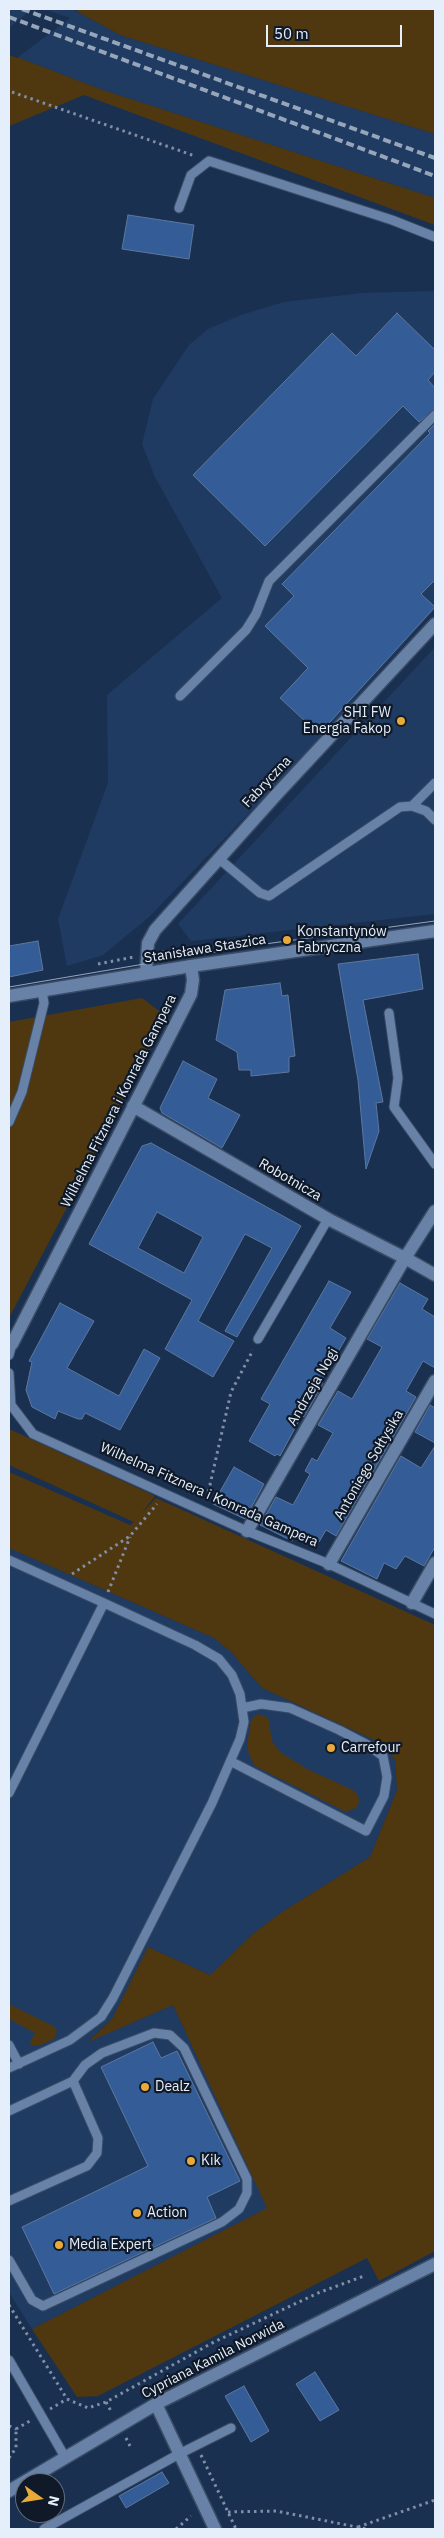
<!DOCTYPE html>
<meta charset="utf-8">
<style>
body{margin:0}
#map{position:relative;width:444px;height:2538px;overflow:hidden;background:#1a3051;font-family:"IBM Plex Sans",sans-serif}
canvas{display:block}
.frame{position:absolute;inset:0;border:10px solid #e5eefb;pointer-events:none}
.north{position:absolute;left:15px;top:2473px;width:50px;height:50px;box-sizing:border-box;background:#0f1927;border:1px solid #656e7c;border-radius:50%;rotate:103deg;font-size:14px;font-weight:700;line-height:20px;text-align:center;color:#e5eefb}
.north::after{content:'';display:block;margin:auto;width:18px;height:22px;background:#eaaa38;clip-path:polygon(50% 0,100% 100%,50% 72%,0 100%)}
.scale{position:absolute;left:266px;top:25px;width:136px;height:22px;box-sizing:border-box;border:2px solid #e5eefb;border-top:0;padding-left:6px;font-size:15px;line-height:18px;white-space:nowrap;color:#e5eefb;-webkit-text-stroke:4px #0f1927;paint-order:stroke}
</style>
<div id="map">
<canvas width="444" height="2538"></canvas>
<div class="frame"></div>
<div class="north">N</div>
<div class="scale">50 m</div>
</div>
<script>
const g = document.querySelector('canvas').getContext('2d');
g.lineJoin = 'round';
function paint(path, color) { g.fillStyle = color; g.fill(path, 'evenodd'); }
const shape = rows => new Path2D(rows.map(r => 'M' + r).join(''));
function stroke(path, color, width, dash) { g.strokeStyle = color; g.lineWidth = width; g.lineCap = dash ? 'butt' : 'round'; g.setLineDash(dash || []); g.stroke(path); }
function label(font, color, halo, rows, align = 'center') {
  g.font = font + ' "IBM Plex Sans",sans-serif'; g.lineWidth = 4.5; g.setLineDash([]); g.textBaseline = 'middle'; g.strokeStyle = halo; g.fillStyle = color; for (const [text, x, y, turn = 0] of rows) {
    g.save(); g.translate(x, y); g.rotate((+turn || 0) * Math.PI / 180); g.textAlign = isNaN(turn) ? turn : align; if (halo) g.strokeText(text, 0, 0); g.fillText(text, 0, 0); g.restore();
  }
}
paint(shape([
 [9,9,72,9,120,35,435,134,435,198,103,90,9,54],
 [435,291,435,609,297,763,149,917,103,955,67,966,58,919,108,783,107,695,222,598,155,477,142,444,153,399,189,345,208,329,241,315,284,302,362,293],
 [435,647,435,914,191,941,178,924],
 [9,1548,214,1638,231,1652,262,1688,383,1744,395,1760,397,1790,370,1857,282,1912,254,1933,210,1975,148,1947,112,2019,89,2041,173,2005,268,2208,32,2329,9,2292]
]), '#203b61');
paint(shape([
 [80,9,435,9,435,134,120,35,76,11],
 [9,54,103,90,435,198,435,225,84,95,9,126],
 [142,998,167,1017,9,1318,9,1022],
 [9,1429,155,1496,141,1514,156,1498,435,1625,435,2251,379,2281,367,2258,98,2396,77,2397,32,2329,267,2208,173,2005,88,2042,112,2019,148,1947,210,1975,254,1933,282,1912,370,1857,397,1790,395,1760,383,1744,262,1688,231,1652,214,1638,9,1548,9,1472,130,1525,134,1522,9,1465],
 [257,1714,268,1717,272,1741,280,1752,307,1769,353,1790,358,1795,359,1802,356,1808,346,1812,255,1766,249,1755,247,1746,251,1720],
 [9,2004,55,2027,57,2031,54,2039,38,2046,29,2044,35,2033,9,2019]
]), '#4f3810');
paint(shape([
 [32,9,45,9,70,18,17,58,9,55,9,28]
]), '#1a3051');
const building = shape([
 [128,215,194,225,189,259,122,249,128,215],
 [397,313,435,350,435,372,428,380,435,388,435,409,419,422,403,406,265,546,193,475,332,333,356,356,397,313],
 [435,424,435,580,421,594,435,607,319,734,280,698,308,668,265,626,294,596,282,584,430,433,428,431,435,424],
 [38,941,43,970,9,977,9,946,38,941],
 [418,954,423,989,363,1000,383,1102,376,1103,379,1131,366,1169,358,1080,338,964,418,954],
 [280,983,282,996,288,995,295,1056,289,1057,289,1072,251,1076,251,1070,239,1070,237,1052,216,1040,225,990,280,983],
 [183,1061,217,1079,208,1098,240,1115,222,1148,162,1113,160,1108,183,1061],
 [151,1143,301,1226,237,1337,225,1331,272,1248,245,1234,198,1321,234,1341,213,1377,165,1349,192,1300,89,1244,142,1146,151,1143],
 [157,1212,203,1237,184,1273,138,1248,157,1212],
 [329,1281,351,1292,330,1328,346,1338,321,1381,323,1383,304,1417,302,1415,280,1456,277,1454,275,1456,249,1441,270,1404,261,1399,329,1281],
 [400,1283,428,1299,422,1309,435,1317,435,1368,423,1361,406,1391,416,1397,336,1536,326,1530,319,1542,298,1530,292,1541,260,1525,276,1497,293,1505,310,1474,305,1471,312,1458,317,1461,333,1433,318,1425,338,1391,352,1399,382,1347,367,1339,400,1283],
 [60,1303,94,1321,67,1368,119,1396,144,1349,160,1358,120,1430,85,1413,82,1419,78,1419,58,1411,55,1419,32,1407,26,1390,32,1362,29,1361,60,1303],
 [430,1405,435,1408,435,1443,415,1432,430,1405],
 [435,1446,435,1547,424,1566,405,1556,396,1569,384,1563,377,1579,341,1561,401,1456,421,1468,435,1446],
 [234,1467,264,1484,245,1519,213,1504,234,1467],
 [153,2042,161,2058,177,2051,240,2181,207,2197,216,2218,54,2294,22,2227,148,2166,101,2067,153,2042],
 [315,2372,339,2410,320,2421,296,2384,315,2372],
 [244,2386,269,2431,251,2442,225,2396,244,2386],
 [162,2472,169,2483,126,2508,119,2496,162,2472]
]);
paint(building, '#345d98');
stroke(building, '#5d779c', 1);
const service = shape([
 [179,208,191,175,209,161,392,220,435,237],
 [180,696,246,630,256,614,269,581,435,415],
 [412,806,435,783],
 [218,858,260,893,269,896,400,807,412,806,426,811,435,820],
 [389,1013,398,1078,394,1107,435,1164],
 [9,1122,22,1092,44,1003,42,991],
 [258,1339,328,1219],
 [9,1355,12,1344],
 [9,1373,11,1405,33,1434,247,1531,329,1564,435,1614],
 [9,1560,104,1603,9,1793],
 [232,1762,366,1831,384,1796,387,1777,383,1756,366,1744,339,1730,290,1708,261,1704,242,1708],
 [9,2045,19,2064],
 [9,2068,70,2040,101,2017,113,1998,212,1803,240,1739,244,1722,240,1694,232,1675,219,1659,195,1645,104,1603],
 [9,2111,73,2081,98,2138,97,2153,87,2166,9,2201],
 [9,2260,32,2300,43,2306,222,2222,239,2209,247,2193,247,2179,184,2048,170,2035,154,2033,102,2053,85,2065,73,2081],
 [9,2360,65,2457],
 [44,2529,179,2454,231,2428]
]);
const minor = shape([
 [146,973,148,943,155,930,276,795,435,624],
 [133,1106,328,1219,405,1258,435,1275],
 [12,1344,191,994,193,980,191,966],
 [247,1531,405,1258,435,1211],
 [329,1564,435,1381],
 [412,1603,435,1563],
 [156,2404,215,2529],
 [9,2491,156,2404,435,2264]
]);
const tertiary = shape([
 [9,996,191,966,435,931]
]);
stroke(service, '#394b65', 11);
stroke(minor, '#394b65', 15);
stroke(tertiary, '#394b65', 15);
stroke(shape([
 [12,92,195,156],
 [162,952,265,938],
 [98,964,134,957],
 [207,1498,231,1392,253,1350],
 [72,1574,130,1536,157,1504],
 [108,1592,130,1537],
 [9,2305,67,2399,88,2408,106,2402,214,2342,318,2293,364,2276],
 [106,2402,112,2413],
 [50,2409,67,2399],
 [9,2426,16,2429],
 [16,2429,30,2421],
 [126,2438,130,2446],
 [201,2455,236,2529],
 [9,2458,16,2448,16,2429],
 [18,2501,23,2509],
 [228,2512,276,2511,367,2529],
 [358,2527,435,2500],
 [176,2529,191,2516]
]), '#808fa6', 3, [2.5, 4]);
stroke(service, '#6781a7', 9);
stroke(minor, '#6781a7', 12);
stroke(tertiary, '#6781a7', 12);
stroke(shape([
 [9,987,250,946,435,921]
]), '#97a5ba', 1);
stroke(shape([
 [22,9,435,158],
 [9,17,435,176]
]), '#97a5ba', 4, [8, 4]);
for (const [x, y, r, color] of [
 [401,721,5,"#eaaa38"],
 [287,940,5,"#eaaa38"],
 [331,1748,5,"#eaaa38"],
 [145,2087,5,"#eaaa38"],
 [191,2161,5,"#eaaa38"],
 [137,2213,5,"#eaaa38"],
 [59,2245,5,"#eaaa38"]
]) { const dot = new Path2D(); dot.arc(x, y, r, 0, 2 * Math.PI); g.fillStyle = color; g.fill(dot); stroke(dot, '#0f1927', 2); }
label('14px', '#e5eefb', '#0f1927', [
 ["SHI FW",391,713,"right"],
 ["Energia Fakop",391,729,"right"],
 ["Konstantynów",297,932],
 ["Fabryczna",297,948],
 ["Carrefour",341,1748],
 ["Dealz",155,2087],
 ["Kik",201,2161],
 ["Action",147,2213],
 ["Media Expert",69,2245]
], 'left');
label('14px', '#e5eefb', '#0f1927', [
 ["Fabryczna",267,782,-47],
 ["Stanisława Staszica",205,949,-9],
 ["Wilhelma Fitznera i Konrada Gampera",119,1101,-63],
 ["Robotnicza",290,1180,30],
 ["Andrzeja Nogi",313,1387,-60],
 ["Antoniego Sołtysika",369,1465,-60],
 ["Wilhelma Fitznera i Konrada Gampera",209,1495,24],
 ["Cypriana Kamila Norwida",213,2359,-27]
]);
</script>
